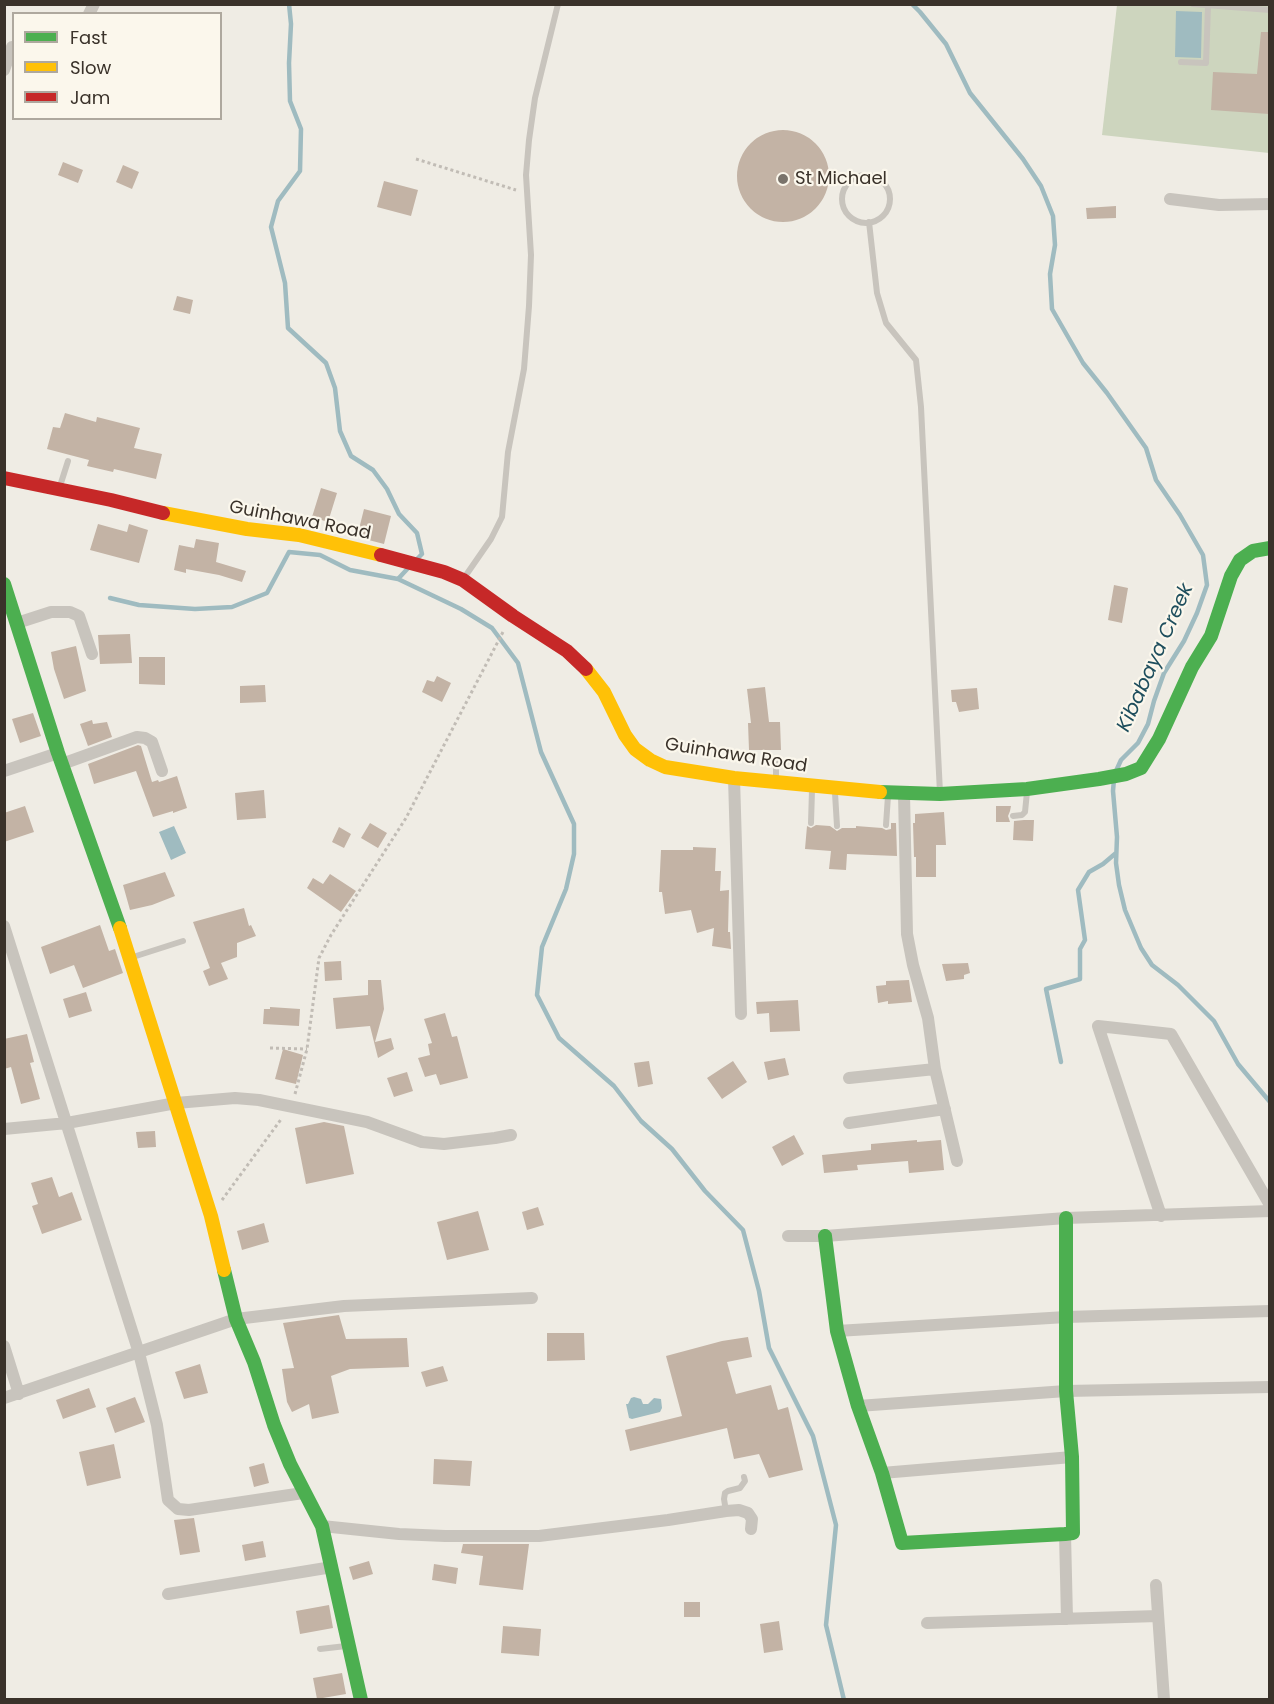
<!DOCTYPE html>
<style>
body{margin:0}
#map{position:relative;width:1274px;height:1704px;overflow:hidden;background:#efece4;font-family:Poppins,sans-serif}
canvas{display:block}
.frame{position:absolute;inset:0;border:6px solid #3a322a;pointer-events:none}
.legend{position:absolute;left:12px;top:12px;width:210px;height:108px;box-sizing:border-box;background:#fbf7ec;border:2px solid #aea89e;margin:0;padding:8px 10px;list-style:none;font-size:18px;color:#3a322a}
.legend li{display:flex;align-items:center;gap:12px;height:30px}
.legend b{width:30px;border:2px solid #aea89e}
</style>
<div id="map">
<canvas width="1274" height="1704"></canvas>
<div class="frame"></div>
<ul class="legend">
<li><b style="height:8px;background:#4caf50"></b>Fast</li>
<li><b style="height:8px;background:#ffc107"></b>Slow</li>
<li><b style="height:8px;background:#c62828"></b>Jam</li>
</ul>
</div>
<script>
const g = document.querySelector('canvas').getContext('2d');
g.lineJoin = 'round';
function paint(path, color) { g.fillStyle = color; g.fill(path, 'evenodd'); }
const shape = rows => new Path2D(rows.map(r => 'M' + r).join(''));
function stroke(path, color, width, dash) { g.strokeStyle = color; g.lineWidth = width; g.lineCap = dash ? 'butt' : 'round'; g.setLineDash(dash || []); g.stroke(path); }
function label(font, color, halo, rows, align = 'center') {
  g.font = font + ' Poppins,sans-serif'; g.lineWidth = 4.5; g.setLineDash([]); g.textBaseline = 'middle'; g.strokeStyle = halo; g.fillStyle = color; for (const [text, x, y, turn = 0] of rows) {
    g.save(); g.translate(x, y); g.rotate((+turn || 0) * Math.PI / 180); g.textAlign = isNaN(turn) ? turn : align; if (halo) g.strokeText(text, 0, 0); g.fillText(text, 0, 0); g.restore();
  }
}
paint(shape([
 [1117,5,1269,5,1269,153,1102,135]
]), '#cdd5be');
paint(shape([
 [1176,11,1202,12,1201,58,1175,57],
 [174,826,186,853,171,860,159,832],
 [634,1397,641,1399,643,1404,648,1404,654,1398,661,1399,662,1408,660,1412,632,1419,629,1418,626,1404,628,1404,631,1398]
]), '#9fbbc0');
stroke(shape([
 [289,4,291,24,289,63,290,101,301,129,300,171,278,201,271,227,285,283,288,328,326,363,335,388,340,431,351,456,373,470,387,489,399,514,417,533,422,554,416,560],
 [912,4,920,12,946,44,970,93,1023,159,1041,186,1053,216,1055,245,1050,274,1052,309,1083,363,1107,393,1146,448,1156,480,1180,515,1203,555,1207,585,1197,613,1184,641,1164,673,1154,701,1148,724,1138,743,1121,760,1116,771],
 [398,579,461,609,492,628,518,663,541,752,574,824,574,854,566,889,542,947,537,995,559,1038,614,1086,641,1121,672,1149,705,1191,743,1230,759,1291,769,1348,813,1436,836,1525,826,1625,844,1700],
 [110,598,139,605,195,609,232,607,267,593,289,552,320,555,350,570,398,579,410,566],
 [1114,779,1113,791,1117,837,1116,863,1119,885,1125,910,1141,948,1152,965,1178,985,1214,1021,1238,1064,1270,1102],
 [1061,1062,1046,989,1080,979,1080,949,1085,940,1078,890,1089,872,1103,864,1116,853]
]), '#9fbbc0', 4.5);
paint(shape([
 [1261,32,1269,32,1269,114,1211,110,1213,72,1257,74],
 '737 176a46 46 0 1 1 92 0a46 46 0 1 1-92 0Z',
 [63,162,83,170,78,183,58,175],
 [123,165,139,172,132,189,116,182],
 [384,181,418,190,411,216,377,207],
 [1116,206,1116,218,1087,219,1086,208],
 [177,296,193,300,190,314,173,310],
 [65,413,96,422,97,417,140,428,134,448,162,454,156,479,114,469,113,472,87,466,89,460,47,449,53,427,60,428],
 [321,488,337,493,328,522,312,517],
 [364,509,391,516,384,544,357,537],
 [98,524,127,532,129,524,148,530,139,563,90,550],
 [196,539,219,543,216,562,246,571,242,582,219,575,186,569,186,573,174,570,179,545,194,548],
 [1114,585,1128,588,1122,623,1108,620],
 [130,634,132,663,100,664,98,635],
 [76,646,86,691,64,699,54,669,51,652],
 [139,657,165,657,165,685,139,684],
 [437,676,451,683,442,702,422,692,427,680,434,682],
 [265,685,266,702,240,703,240,686],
 [765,687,769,722,780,722,781,750,749,750,748,723,751,723,747,689],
 [977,688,979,709,959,712,956,702,952,702,951,690],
 [33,713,41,736,20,743,12,719],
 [92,720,93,724,107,722,112,737,88,746,80,724],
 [138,745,141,746,152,782,158,780,159,782,177,776,187,808,173,813,173,811,153,817,136,771,94,784,88,764],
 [264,790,266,818,237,820,235,793],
 [25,806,34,832,4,842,4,813],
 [996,806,1011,806,1010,811,1008,816,1010,822,996,822],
 [944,812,946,845,936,845,936,877,916,877,916,857,914,857,913,823,915,823,915,814],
 [1024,820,1034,820,1033,841,1013,840,1014,821],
 [370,823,387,833,378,848,361,838],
 [891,823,896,823,897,856,847,854,846,870,829,869,831,851,805,849,807,826,811,828,816,825,830,826,837,831,842,828,856,828,856,826,882,828,886,830,891,829],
 [339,827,351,834,344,848,332,842],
 [693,847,716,848,715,871,721,871,720,891,729,890,728,932,730,932,731,949,712,946,714,928,697,933,691,910,665,914,662,892,659,892,661,850,693,850],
 [165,872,175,896,152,905,130,910,123,885],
 [330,874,356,891,341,912,307,888,313,878,323,884],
 [244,908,249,926,251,925,256,936,237,943,237,957,221,963,228,979,209,986,203,971,210,968,193,922],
 [100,925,109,951,115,949,123,973,83,988,74,965,50,974,41,947],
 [341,961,342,980,325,981,324,962],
 [968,963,970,973,964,975,964,979,946,981,942,964],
 [368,980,381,980,384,1009,375,1042,391,1038,394,1049,378,1058,370,1026,336,1029,333,998,368,995],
 [909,980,912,1002,888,1004,888,1001,878,1003,876,986,886,985,886,981],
 [86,992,92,1011,69,1018,63,999],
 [798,1000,800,1031,770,1032,769,1013,757,1014,756,1002],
 [270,1007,300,1009,299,1026,263,1024,264,1009,270,1009],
 [445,1013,452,1037,457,1036,468,1078,440,1085,436,1074,425,1077,418,1058,430,1055,428,1044,432,1043,424,1019],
 [27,1034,34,1062,30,1063,40,1099,21,1104,11,1067,4,1069,4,1039],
 [283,1049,303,1055,296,1084,275,1079],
 [785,1058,789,1075,768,1080,764,1062],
 [649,1061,653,1084,638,1087,634,1063],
 [733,1061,747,1082,722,1099,707,1078],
 [407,1072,413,1091,394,1097,387,1078],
 [324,1122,344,1126,354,1174,306,1184,295,1128],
 [155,1131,156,1147,138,1148,136,1132],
 [794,1135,804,1154,782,1166,772,1147],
 [917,1140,917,1142,941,1140,944,1170,909,1173,908,1161,857,1165,858,1170,824,1173,822,1155,871,1150,871,1144],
 [52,1177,59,1197,72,1192,82,1220,42,1234,32,1206,38,1204,31,1183],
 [538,1207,544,1225,527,1230,522,1212],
 [478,1211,489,1250,447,1260,437,1222],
 [264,1223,269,1242,242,1250,237,1231],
 [339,1315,346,1339,407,1338,409,1367,350,1369,331,1376,339,1413,312,1419,309,1404,292,1412,287,1402,282,1369,294,1368,283,1323],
 [547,1333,584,1333,585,1360,547,1361],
 [748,1337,752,1357,727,1362,736,1394,771,1385,778,1410,788,1407,803,1470,769,1478,759,1454,734,1459,727,1428,630,1451,625,1430,682,1416,666,1356,722,1341],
 [200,1364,208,1393,184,1399,175,1372],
 [443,1366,448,1381,426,1387,421,1372],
 [89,1388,96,1407,63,1419,56,1400],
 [135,1397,145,1422,115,1433,106,1408],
 [114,1444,121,1478,87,1486,79,1452],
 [434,1459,472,1461,470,1486,433,1484],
 [264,1463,269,1483,254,1487,249,1467],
 [194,1518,200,1552,180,1555,174,1520],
 [263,1541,266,1557,245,1561,242,1545],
 [463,1544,529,1544,523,1590,479,1585,483,1556,461,1553],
 [369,1561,373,1574,353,1580,349,1567],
 [434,1564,458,1568,456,1584,432,1580],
 [684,1602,700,1602,700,1617,684,1617],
 [329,1605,333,1628,300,1634,296,1611],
 [779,1621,783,1650,764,1653,760,1624],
 [503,1626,541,1629,539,1656,501,1653],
 [342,1673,346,1694,317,1699,313,1678]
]), '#c3b3a5');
stroke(shape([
 [416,159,516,190],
 [270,1048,307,1049],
 [295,1094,307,1049,319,958,331,935,406,818,504,630],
 [222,1200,282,1118]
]), '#c1bcb5', 3, [3, 3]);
stroke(shape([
 [1193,4,1270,10],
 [1181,62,1206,63,1208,7],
 '842 199a24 24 0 1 1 48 0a24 24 0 1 1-48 0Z',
 [869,222,877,293,886,323,916,360,921,407,940,793],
 [60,486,68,461],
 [464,578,491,539,502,517,508,452,524,369,529,306,531,255,526,175,529,140,535,98,558,4],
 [776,779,776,759],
 [835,793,837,826],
 [1013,816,1022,815,1025,812,1027,792],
 [811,823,812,790],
 [886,825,888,796],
 [133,957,183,941],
 [726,1511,724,1499,725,1493,728,1491,740,1488,745,1481,744,1477],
 [320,1649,346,1646]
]), '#c8c4bd', 6);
stroke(shape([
 [89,14,94,4],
 [4,70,12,47],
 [1170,199,1219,205,1270,204],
 [17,623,51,612,70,612,79,616,92,654],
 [62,764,137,737,145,738,152,742,162,771],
 [4,771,58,753],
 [734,778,741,1014],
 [904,794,907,934,913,965,928,1018,935,1069,957,1161],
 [4,926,139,1353,157,1425,168,1500,178,1509,189,1510,303,1493],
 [849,1078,935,1069],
 [849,1123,945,1109],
 [4,1129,67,1123,176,1103,235,1098,259,1100,367,1122,422,1142,444,1144,495,1138,511,1135],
 [1161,1216,1098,1026,1171,1034,1270,1205],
 [788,1236,825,1236,1066,1218,1270,1211],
 [837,1331,1066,1317,1270,1311],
 [4,1346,19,1394],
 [4,1398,236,1319,344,1306,532,1298],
 [858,1406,1066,1391,1270,1387],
 [882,1473,1072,1457],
 [322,1526,399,1534,445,1536,539,1536,668,1520,726,1511,739,1510,748,1513,752,1519,751,1529],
 [1065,1534,1067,1619],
 [1156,1585,1164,1700],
 [168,1594,332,1567],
 [927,1623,1158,1616]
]), '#c8c4bd', 12);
stroke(shape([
 [4,584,58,753,120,928],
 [880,792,940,794,1027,789,1099,779,1126,774,1141,768,1159,739,1192,667,1211,636,1231,576,1240,560,1253,551,1270,548],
 [825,1236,837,1331,858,1406,882,1473,902,1543,1065,1534,1073,1533,1072,1457,1066,1391,1066,1218],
 [224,1270,236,1319,254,1362,274,1425,290,1464,322,1526,361,1700]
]), '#4caf50', 14);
stroke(shape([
 [163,513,247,529,299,535,381,555],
 [586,669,604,692,625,735,635,749,650,760,665,767,734,778,880,792],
 [120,928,211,1216,224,1270]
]), '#ffc107', 14);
stroke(shape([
 [4,478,111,500,163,513],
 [381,555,444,572,463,580,513,616,567,651,586,669]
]), '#c62828', 14);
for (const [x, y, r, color] of [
 [783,179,6,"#79736b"]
]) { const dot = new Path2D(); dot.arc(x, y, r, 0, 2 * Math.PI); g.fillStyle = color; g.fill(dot); stroke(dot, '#fbf7ec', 2); }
label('18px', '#3a322a', '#fbf7ec', [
 ["St Michael",795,179]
], 'left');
label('18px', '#3a322a', '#fbf7ec', [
 ["Guinhawa Road",300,521,11],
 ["Guinhawa Road",736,756,9]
]);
label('italic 20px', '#1e4e5d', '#fbf7ec', [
 ["Kibabaya Creek",1156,658,-66]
]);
</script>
